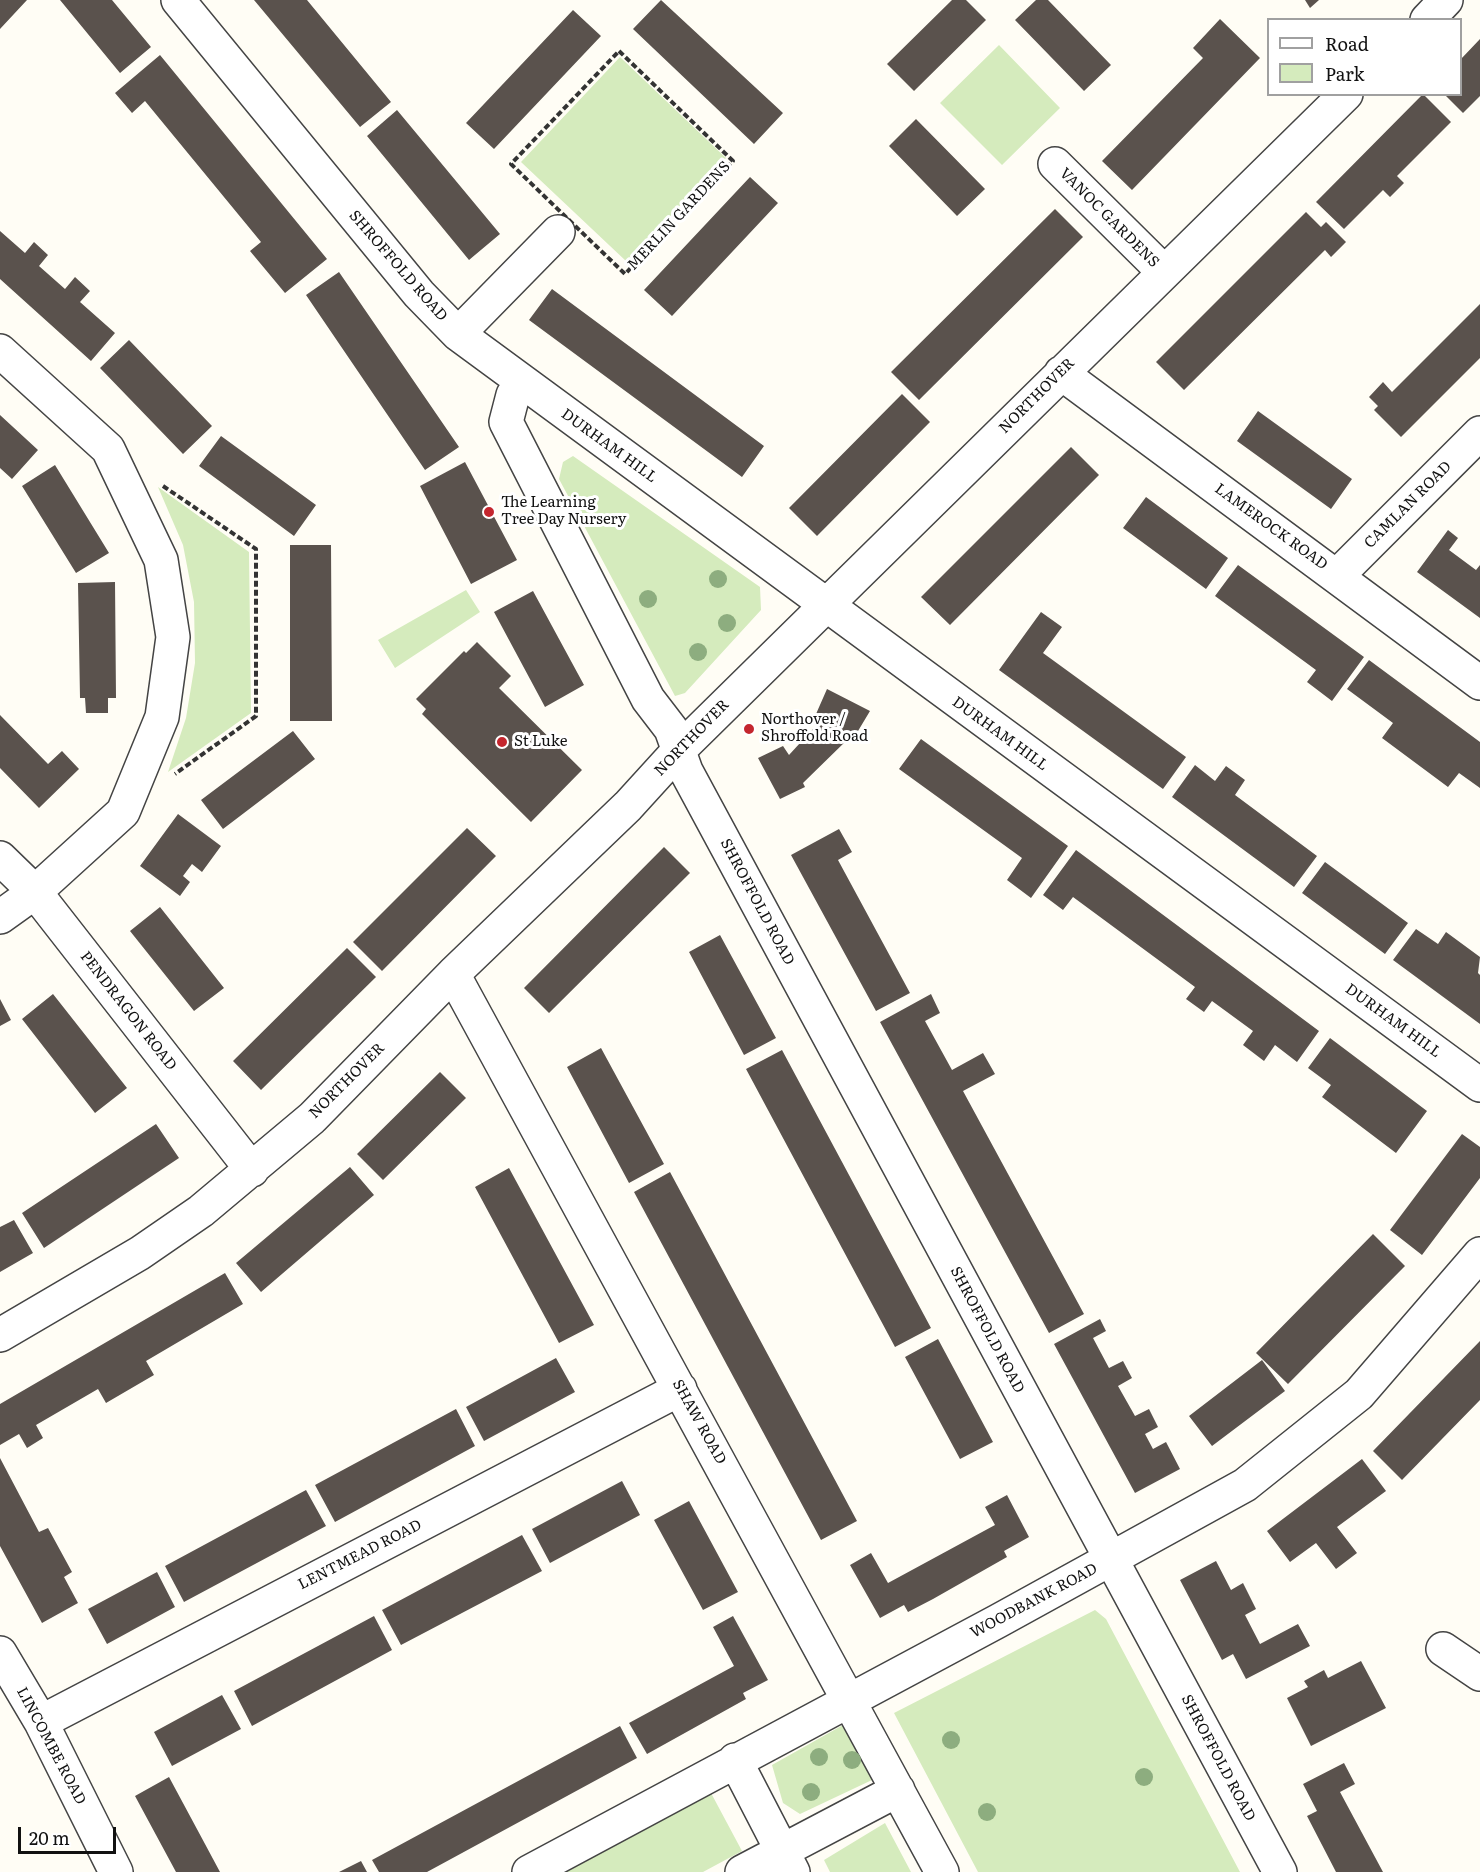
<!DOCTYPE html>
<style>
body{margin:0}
#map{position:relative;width:1480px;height:1872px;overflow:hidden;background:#fffdf5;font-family:Literata,serif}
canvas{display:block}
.legend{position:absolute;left:1267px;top:18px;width:195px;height:78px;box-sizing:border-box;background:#fff;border:2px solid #a0a0a0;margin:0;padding:8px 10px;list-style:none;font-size:18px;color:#111}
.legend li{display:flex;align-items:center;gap:12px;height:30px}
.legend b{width:30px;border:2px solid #a0a0a0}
.scale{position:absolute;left:18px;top:1827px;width:98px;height:27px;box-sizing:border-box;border:3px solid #111;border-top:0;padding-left:8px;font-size:18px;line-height:21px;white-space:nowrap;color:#111;-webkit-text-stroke:4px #fff;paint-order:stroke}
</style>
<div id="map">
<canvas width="1480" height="1872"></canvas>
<ul class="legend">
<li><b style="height:8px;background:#fff"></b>Road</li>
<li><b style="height:16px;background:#d5ebbd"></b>Park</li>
</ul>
<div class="scale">20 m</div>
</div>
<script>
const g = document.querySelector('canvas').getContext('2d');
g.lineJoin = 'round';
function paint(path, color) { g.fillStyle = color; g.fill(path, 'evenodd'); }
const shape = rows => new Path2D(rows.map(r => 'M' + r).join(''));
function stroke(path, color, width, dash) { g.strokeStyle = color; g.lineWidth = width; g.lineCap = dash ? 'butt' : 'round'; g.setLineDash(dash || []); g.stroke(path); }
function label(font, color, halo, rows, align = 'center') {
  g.font = font + ' Literata,serif'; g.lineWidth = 6; g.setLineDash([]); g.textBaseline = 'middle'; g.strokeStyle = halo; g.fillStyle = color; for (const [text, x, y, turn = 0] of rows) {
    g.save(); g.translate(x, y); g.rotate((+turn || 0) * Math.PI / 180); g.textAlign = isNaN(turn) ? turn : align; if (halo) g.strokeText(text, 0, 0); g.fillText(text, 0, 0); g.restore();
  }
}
paint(shape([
 [999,45,1060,108,1002,165,940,103],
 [620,57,726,158,627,262,521,162],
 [573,456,760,587,761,610,685,693,675,696,559,479,563,462],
 [158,487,249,552,251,713,168,772,186,718,195,663,194,602,183,545],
 [466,590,480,612,395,668,378,640],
 [1095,1610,1106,1619,1240,1872,978,1872,894,1713],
 [843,1725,872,1780,800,1814,783,1803,772,1765],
 [711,1793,742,1851,703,1872,565,1872],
 [885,1823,911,1872,830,1872,824,1860]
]), '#d5ebbd');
paint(shape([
 [0,0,27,0,0,29],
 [60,0,112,0,151,47,120,73],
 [254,0,307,0,391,102,360,127],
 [661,0,783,113,754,144,633,29],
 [952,0,966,0,986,20,914,91,887,64],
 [1036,0,1048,0,1111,65,1084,91,1015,20],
 [1305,0,1319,0,1310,8],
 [573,10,601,36,494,149,466,123],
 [1220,19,1260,58,1132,190,1102,161,1203,58,1193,48],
 [1480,39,1480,96,1463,113,1444,94,1461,94,1461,59],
 [160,55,327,259,285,293,250,251,261,242,145,101,132,113,115,93],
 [1423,94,1451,122,1397,176,1404,183,1390,197,1383,190,1344,229,1316,202],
 [397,110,500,234,469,260,367,136],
 [916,119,985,189,957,216,889,146],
 [750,177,778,203,672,316,644,290],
 [1055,209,1083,237,919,400,891,372],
 [1306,212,1321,227,1326,222,1346,242,1331,257,1325,250,1184,390,1156,362],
 [0,231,25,253,34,242,48,255,39,266,65,289,75,277,90,291,80,302,115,333,91,361,0,279],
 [339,272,459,447,425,470,306,295],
 [552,289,764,446,742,477,529,320],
 [1480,304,1480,358,1401,437,1374,410,1378,406,1369,397,1383,382,1392,392],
 [129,340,212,426,183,454,100,368],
 [902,394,930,422,817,536,789,508],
 [1258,411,1352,479,1331,509,1237,441],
 [0,415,38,450,12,479,0,468],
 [221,436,316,505,294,536,199,466],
 [1071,447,1099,475,950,625,921,597],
 [465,462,517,560,471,584,420,486],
 [55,465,109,553,76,573,22,486],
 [1146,497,1228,558,1206,589,1123,528],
 [1448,530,1458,538,1449,550,1476,570,1480,565,1480,618,1417,572],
 [290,545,331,545,332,721,290,721],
 [1238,565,1364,657,1332,701,1307,682,1316,670,1215,596],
 [115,582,116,698,108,698,108,713,86,713,85,698,80,698,78,583],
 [533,591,584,685,545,707,494,612],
 [1041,612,1062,627,1043,653,1186,757,1163,789,999,670],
 [477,642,511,676,499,688,582,770,531,822,422,714,426,709,416,699,464,651,466,653],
 [1369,660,1480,742,1480,788,1459,773,1448,787,1382,738,1393,723,1347,689],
 [827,689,870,711,855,736,853,735,847,740,803,783,805,787,780,799,758,758,783,746,789,755,822,719,816,714],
 [0,715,48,764,62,751,79,769,39,808,0,768],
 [293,731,315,759,223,829,201,800],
 [921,739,1068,846,1031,898,1007,880,1022,858,899,769],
 [1195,765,1215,781,1226,766,1245,780,1235,795,1317,856,1294,887,1172,797],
 [178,814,221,846,202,872,192,864,183,876,190,882,180,896,140,866],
 [467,828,496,856,382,971,353,942],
 [839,829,852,852,838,860,910,993,876,1011,791,855],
 [664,847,690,873,549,1013,524,988],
 [1076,850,1319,1031,1297,1062,1275,1045,1264,1061,1243,1045,1253,1031,1212,1001,1204,1012,1186,999,1195,987,1073,897,1063,910,1043,895],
 [1325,862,1408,923,1385,954,1302,893],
 [160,907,224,988,194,1011,130,931],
 [1416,929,1438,944,1446,932,1480,957,1478,973,1480,975,1480,1024,1393,960],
 [720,935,776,1038,744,1055,689,952],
 [347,948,376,977,261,1090,233,1061],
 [53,994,127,1088,95,1113,22,1019],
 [931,994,940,1013,925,1021,952,1070,983,1053,995,1074,963,1091,1084,1314,1049,1333,880,1022],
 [0,999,11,1020,0,1026],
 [1330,1038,1427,1111,1396,1153,1322,1097,1331,1085,1308,1068],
 [601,1048,664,1164,629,1183,567,1067],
 [782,1050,931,1328,895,1347,746,1069],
 [440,1072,466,1098,383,1180,357,1154],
 [156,1124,179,1158,44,1248,22,1213],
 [1462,1134,1480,1147,1480,1178,1422,1255,1390,1230],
 [350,1167,374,1195,261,1292,236,1263],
 [509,1168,594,1325,559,1343,475,1187],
 [670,1172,857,1521,821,1540,634,1192],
 [14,1220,33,1253,0,1272,0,1227],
 [1373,1234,1405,1266,1288,1384,1256,1353],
 [225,1273,243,1304,146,1361,154,1375,106,1403,98,1389,36,1425,43,1438,27,1448,19,1434,0,1445,0,1404],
 [1100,1319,1106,1331,1093,1338,1109,1368,1123,1361,1132,1378,1118,1386,1135,1416,1149,1409,1158,1427,1145,1434,1153,1449,1166,1442,1180,1469,1135,1493,1054,1344],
 [938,1339,993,1442,960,1459,905,1357],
 [1480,1341,1480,1400,1402,1480,1373,1451],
 [556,1358,575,1392,484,1441,466,1407],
 [1262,1360,1285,1391,1212,1446,1189,1416],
 [456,1409,475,1446,335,1522,315,1485],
 [0,1458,39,1532,48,1528,72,1572,64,1577,78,1603,42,1623,0,1546],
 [1362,1459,1386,1491,1337,1527,1357,1553,1336,1569,1316,1543,1290,1562,1267,1531],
 [622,1481,640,1515,550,1563,532,1529],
 [306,1490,326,1526,184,1602,165,1566],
 [1007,1495,1029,1537,1004,1551,1007,1557,933,1599,908,1612,904,1605,880,1618,850,1565,871,1553,888,1583,995,1525,985,1507],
 [689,1501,738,1592,703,1610,654,1520],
 [522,1535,542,1571,401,1645,382,1610],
 [1216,1561,1231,1590,1243,1583,1256,1609,1245,1615,1260,1644,1298,1624,1310,1646,1246,1679,1233,1654,1222,1660,1180,1580],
 [157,1572,175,1607,107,1644,88,1609],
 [374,1616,392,1650,252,1726,234,1691],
 [733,1616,768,1680,743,1693,746,1699,647,1754,629,1723,734,1666,713,1627],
 [1361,1661,1386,1708,1311,1746,1287,1698,1308,1687,1304,1681,1324,1670,1328,1678],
 [222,1695,241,1729,172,1766,154,1732],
 [620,1726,637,1758,427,1872,379,1872,372,1860],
 [1344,1763,1355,1784,1340,1792,1383,1872,1336,1872,1307,1816,1317,1811,1303,1784],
 [169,1777,205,1844,220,1872,176,1872,135,1796],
 [361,1861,367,1872,339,1872]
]), '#5a524d');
const minor = shape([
 [178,0,419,294,458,334,1480,1085],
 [1427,20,1446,0],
 [1055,164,1164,272],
 [458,334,558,232],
 [0,351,108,449,161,560,173,637,162,717,123,812,35,892,0,917],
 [1061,373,1480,683],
 [522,382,513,395,506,422,648,699,671,729,686,771,1280,1872],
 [1337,576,1480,433],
 [0,858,35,892,252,1170],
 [453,974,942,1872],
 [0,1335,140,1253,201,1211,312,1118,453,974,628,806,679,750,1346,94],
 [1443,1649,1480,1674],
 [0,1653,41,1722,116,1872],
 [41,1722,680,1389],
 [735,1760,793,1872],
 [529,1872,998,1621,1245,1485,1359,1394,1480,1254],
 [742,1872,898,1790]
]);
stroke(minor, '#444', 36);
stroke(shape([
 [619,51,733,161,625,274,511,164,619,51],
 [163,486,256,549,256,716,175,774]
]), '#333', 4, [6, 3]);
stroke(minor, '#fff', 33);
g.fillStyle = '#8dad7f';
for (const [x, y] of [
 [718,579],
 [648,599],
 [727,623],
 [698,652],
 [951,1740],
 [819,1757],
 [852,1760],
 [1144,1777],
 [811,1792],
 [987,1812]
]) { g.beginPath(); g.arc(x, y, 9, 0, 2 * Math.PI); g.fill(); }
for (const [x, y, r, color] of [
 [489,512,6,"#c4262e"],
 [749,729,6,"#c4262e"],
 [502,742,6,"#c4262e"]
]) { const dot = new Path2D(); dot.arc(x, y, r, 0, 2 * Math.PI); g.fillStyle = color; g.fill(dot); stroke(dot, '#fff', 2); }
label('15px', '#111', '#fff', [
 ["MERLIN GARDENS",679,216,-47],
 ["VANOC GARDENS",1109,218,45],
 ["SHROFFOLD ROAD",398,266,49],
 ["NORTHOVER",1037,396,-45],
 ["DURHAM HILL",609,446,36],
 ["CAMLAN ROAD",1408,505,-45],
 ["LAMEROCK ROAD",1271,527,36],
 ["DURHAM HILL",1000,734,36],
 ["NORTHOVER",692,738,-46],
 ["SHROFFOLD ROAD",757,902,62],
 ["PENDRAGON ROAD",128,1011,52],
 ["DURHAM HILL",1393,1021,36],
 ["NORTHOVER",347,1081,-45],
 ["SHROFFOLD ROAD",987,1330,62],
 ["SHAW ROAD",699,1422,61],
 ["LENTMEAD ROAD",360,1555,-27],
 ["WOODBANK ROAD",1034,1601,-28],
 ["LINCOMBE ROAD",51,1746,62],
 ["SHROFFOLD ROAD",1218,1758,62]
]);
label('15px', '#111', '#fff', [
 ["The Learning",501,503],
 ["Tree Day Nursery",501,520],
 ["Northover /",761,720],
 ["Shroffold Road",761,737],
 ["St Luke",514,742]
], 'left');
</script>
